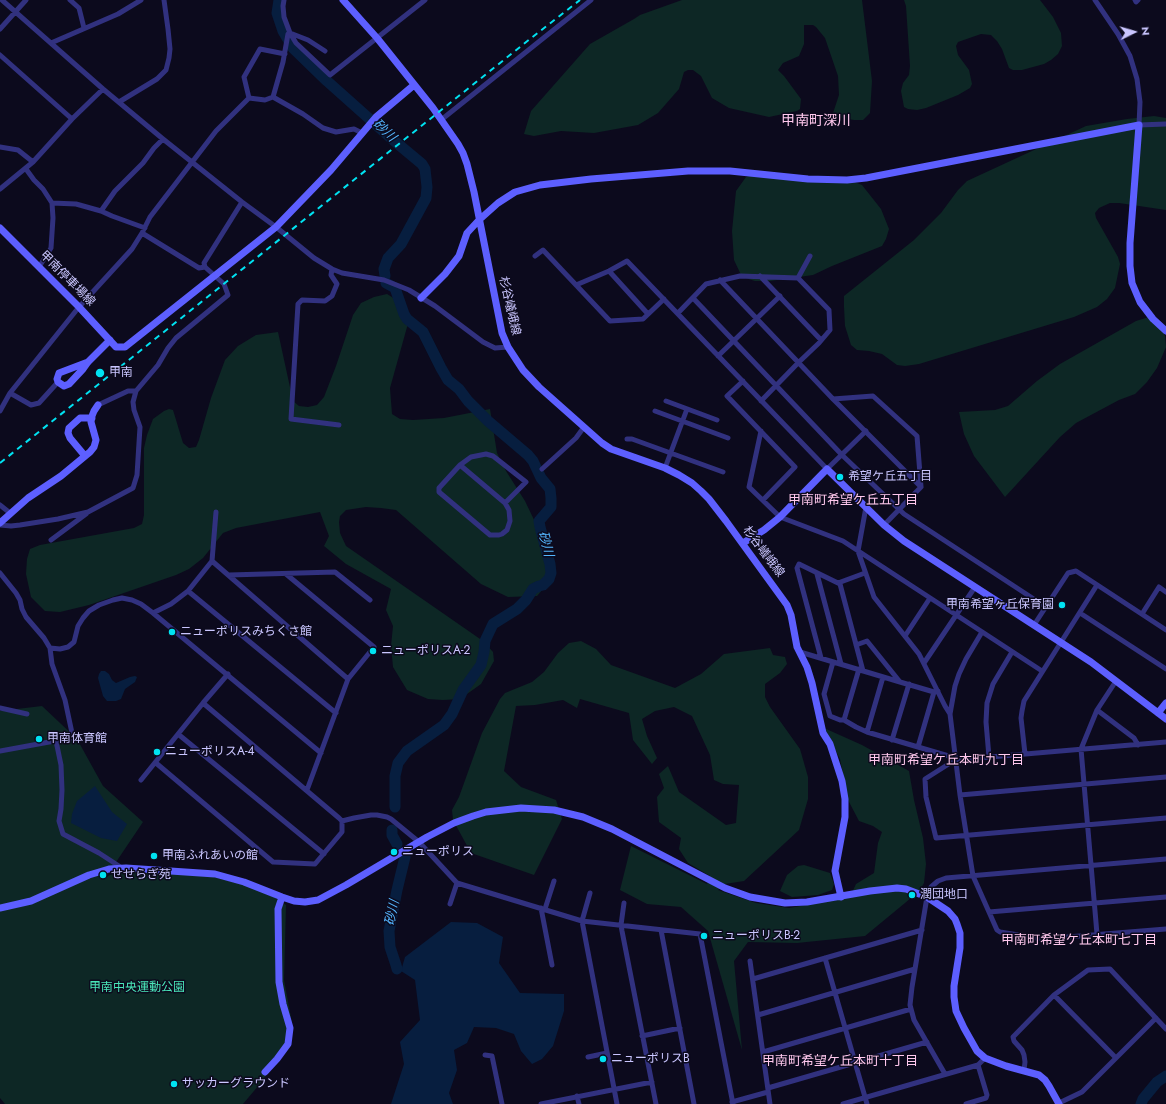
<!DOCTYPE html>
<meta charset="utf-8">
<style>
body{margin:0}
#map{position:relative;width:1166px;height:1104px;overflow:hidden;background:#0c0a1d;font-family:Jost,sans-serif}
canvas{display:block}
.north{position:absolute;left:1114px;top:12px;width:40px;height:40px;-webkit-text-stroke:3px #0c0a1d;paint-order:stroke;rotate:85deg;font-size:11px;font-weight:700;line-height:16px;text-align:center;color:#cac6ff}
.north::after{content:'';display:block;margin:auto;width:14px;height:18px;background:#cac6ff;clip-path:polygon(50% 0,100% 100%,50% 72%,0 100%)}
</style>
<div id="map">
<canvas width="1166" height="1104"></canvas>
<div class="north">N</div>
</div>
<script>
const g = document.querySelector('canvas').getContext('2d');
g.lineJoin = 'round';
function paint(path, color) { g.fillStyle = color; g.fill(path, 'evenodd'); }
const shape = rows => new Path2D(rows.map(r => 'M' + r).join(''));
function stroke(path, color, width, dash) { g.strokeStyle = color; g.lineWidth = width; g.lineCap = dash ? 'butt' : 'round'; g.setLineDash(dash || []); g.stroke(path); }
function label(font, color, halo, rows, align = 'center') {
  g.font = font + ' Jost,"Noto Sans JP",sans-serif'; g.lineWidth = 3; g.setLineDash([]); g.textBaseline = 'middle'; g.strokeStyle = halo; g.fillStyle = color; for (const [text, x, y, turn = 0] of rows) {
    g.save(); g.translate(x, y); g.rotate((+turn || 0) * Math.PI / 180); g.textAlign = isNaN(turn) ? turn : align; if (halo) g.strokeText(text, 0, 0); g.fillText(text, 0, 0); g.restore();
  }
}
paint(shape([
 [682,0,862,0,872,81,870,113,863,120,854,120,837,117,833,113,839,95,838,76,825,38,816,27,813,25,804,25,804,44,799,56,783,63,778,70,784,76,801,99,800,109,797,111,769,117,729,108,712,98,701,76,693,70,688,70,684,72,679,89,658,113,638,125,594,133,561,131,534,136,524,134,531,111,590,44,634,19,640,15],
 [904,0,1040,0,1053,17,1061,33,1062,46,1058,54,1051,60,1044,64,1022,70,1013,70,1009,68,1002,49,997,41,991,35,981,34,958,42,956,46,958,55,969,70,972,84,970,88,958,95,926,108,917,110,908,109,904,107,901,91,903,83,909,75,910,66,906,6],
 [1154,116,1166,118,1166,210,1119,203,1110,203,1099,208,1095,213,1096,218,1118,257,1120,264,1115,288,1107,299,1097,307,1074,317,919,364,905,366,897,365,882,354,869,351,857,350,851,345,845,326,844,307,844,296,914,240,941,213,958,190,967,181,1086,126,1127,119],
 [761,172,852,181,862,185,881,209,889,229,886,239,882,246,832,266,813,275,770,281,755,281,742,277,734,260,732,231,736,191,746,177],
 [387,294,400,302,408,311,409,320,390,388,392,414,400,419,413,420,444,418,490,409,497,453,506,471,525,501,547,547,549,571,544,588,537,596,508,597,481,584,396,510,381,508,366,507,346,510,340,516,339,522,340,533,346,546,483,641,493,652,494,661,481,684,460,699,443,700,428,699,407,690,393,667,391,646,393,626,386,610,391,589,346,564,324,546,329,536,320,512,236,528,223,533,203,558,189,569,176,575,89,605,60,612,45,611,31,597,26,574,27,559,30,549,40,545,134,528,142,524,144,515,144,448,147,435,153,419,164,411,169,409,173,410,183,443,189,448,196,447,199,440,211,398,225,360,238,346,256,335,278,332,293,401,299,406,308,407,317,405,324,397,336,366,353,315,361,303,374,297],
 [1149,317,1159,322,1165,336,1166,347,1157,368,1147,382,1135,394,1119,400,1076,423,1060,437,1005,497,974,456,964,434,959,412,995,410,1008,406,1037,381,1060,364,1136,321],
 [581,641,596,649,611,665,675,688,701,674,724,654,770,648,773,655,785,657,787,664,780,673,765,684,765,697,770,707,800,749,808,777,808,799,799,830,744,881,725,884,718,890,756,903,789,908,850,897,856,884,874,873,878,843,882,832,873,826,859,821,848,800,840,759,824,728,862,745,909,771,914,800,923,838,926,864,924,883,920,890,905,903,865,936,797,943,748,942,734,961,742,1050,708,931,681,907,647,904,620,890,631,846,707,884,710,876,688,863,679,849,681,838,659,822,657,797,664,788,659,774,668,766,679,792,726,825,736,823,739,785,723,784,714,780,710,755,692,716,674,707,655,711,642,719,647,736,657,758,652,764,633,740,629,713,580,699,577,708,563,700,535,705,516,706,504,771,521,787,556,800,562,819,534,875,471,853,453,820,452,810,459,797,482,733,500,699,505,693,532,682,544,672,558,653,569,643],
 [42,706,77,739,103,786,143,822,106,877,118,871,165,873,213,877,245,885,274,897,286,905,284,980,292,1023,290,1043,259,1085,243,1104,5,1104,0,1098,0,711],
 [804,865,830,873,834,884,832,890,818,895,792,897,780,891,787,875,798,866]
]), '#0d2725');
paint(shape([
 [101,671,105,671,109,674,112,680,116,683,130,677,135,676,137,677,135,682,125,689,121,699,116,701,107,701,103,696,98,678,99,674],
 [95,786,112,812,127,824,117,841,101,838,71,823,72,814,77,801],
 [451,922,477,923,503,937,499,963,520,993,564,994,564,1011,553,1046,542,1059,532,1064,521,1051,514,1034,496,1028,474,1027,467,1043,454,1050,457,1070,449,1093,453,1104,391,1104,404,1064,400,1042,420,1020,415,980,401,971,405,957]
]), '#071e3f');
stroke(shape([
 [279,0,277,13,283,31,293,48,327,81,392,139,422,164,425,169,427,187,426,198,401,244,388,258,384,269,385,276],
 [386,283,395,288,404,314,407,319,423,332,441,368,448,380,459,389,468,401,488,421,528,455,533,461,541,478,550,489,551,498,551,507,539,521,540,527,550,564,551,573,549,579,543,585,539,586,533,589,526,600,517,609,493,624,485,641,484,652,481,665,463,690,452,714,444,725,407,751,398,763,395,776,395,807],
 [392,830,392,835,397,844],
 [397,969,396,965,390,947,389,931,397,890,405,857],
 [1141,1104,1143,1099,1157,1082,1166,1076]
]), '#071e3f', 11);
stroke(shape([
 [2,0,103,89,163,139,242,202,276,227,314,258,332,269,342,273,384,280,409,290,435,306,483,342,495,348,508,347],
 [70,0,79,8,84,28],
 [1095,0,1118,34,1130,56,1137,79,1140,102,1139,125,1166,124],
 [1135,0,1136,2,1138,0],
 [0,29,26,0],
 [290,33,296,43,330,75,425,0],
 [290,33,308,40,325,51],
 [51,43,118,14,141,0],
 [0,55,72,119],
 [273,97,303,114,323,128,336,132,354,129,362,133],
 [249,98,244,77,260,49,285,54],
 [119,102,157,79,166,70,169,58,170,49,168,29,164,0],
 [441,120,591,0],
 [0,147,18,150,33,162],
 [26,169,34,180,43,189,52,203,53,218,51,248,39,267],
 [0,189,33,162,72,119,103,89],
 [52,203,76,204,101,211,112,216,145,228],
 [101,211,115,191,143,163,154,148,163,139],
 [142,233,199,268,205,267],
 [535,256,543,250,610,321,643,319,664,299],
 [332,269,331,275,337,284,332,296,325,301,302,300,298,304,291,419,339,425],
 [609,271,648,314],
 [760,276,821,340],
 [798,278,810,256],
 [720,280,833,399,921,487],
 [576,285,609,271,627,261,827,469,866,431],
 [693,298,842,455,904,514,1046,607],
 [678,313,706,284,740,276,798,278,829,310,830,330,819,343,799,362,761,401],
 [718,356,780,296],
 [743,381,727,396,795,467,763,500],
 [10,393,31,405,39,403,58,382],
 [833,399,873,396,917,436,921,487,884,525],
 [666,401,717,420],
 [98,405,128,391,136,391],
 [0,411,10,393,79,307,132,249,142,233,150,217,216,131,249,98,265,100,273,97,283,62,288,34,290,33,284,17,283,6,284,0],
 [655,411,728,438],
 [761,431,749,487,780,517,843,541,1042,671],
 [627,439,632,439,723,472],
 [460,465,505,503,509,510,510,521,507,530,502,534,499,535,490,535,439,492,439,488,460,465,471,457,486,454,493,456,526,482,505,503],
 [665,468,687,409],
 [542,469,576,438,584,427],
 [0,505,10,513],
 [866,507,858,551,874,597,919,654,945,706,950,714],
 [216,512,212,561,188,591,336,713],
 [0,525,11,526,20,525,58,519,88,512,133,488,137,475,140,427,134,410,133,402,136,391,158,365,168,348,176,338,228,295,224,284,205,267,204,263,242,202],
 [51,540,86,514],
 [212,561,348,679],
 [0,573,16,593,20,600,22,609,26,617,44,638,50,648,52,664,65,700,72,733,71,738,0,751],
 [286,574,374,647,348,679,307,790],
 [817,574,841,664],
 [229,575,335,572,370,600],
 [838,583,865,573],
 [153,613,171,604,188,591],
 [1080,613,1166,669],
 [1142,614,1159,587,1166,592],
 [1034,625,1068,573,1076,571,1166,630],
 [982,632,966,659,959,674,955,686,950,714,960,795,973,876,997,930,1000,932,1043,939,1166,929],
 [905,636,930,598],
 [856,645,867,641,900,682],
 [50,648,60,649,68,647,74,642,78,626,83,618,89,611,99,605,113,600,122,598,132,600,141,604,153,613,321,753],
 [800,652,900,682,934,692,938,691],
 [821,658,797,568,799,564,840,584,863,671],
 [833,662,824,694,830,716,840,720,844,720,856,727,867,732,952,757,955,760],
 [924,663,975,587],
 [0,708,27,714],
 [1097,710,1134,738,1138,745],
 [844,720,859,669],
 [867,732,883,677],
 [178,734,324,854],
 [892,740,909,684],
 [56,741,61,765,62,790,61,809,59,821,63,834,99,853,122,868],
 [1166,742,955,760,925,779,926,797,936,838,1166,818],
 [918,747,934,692],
 [1025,754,1021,718,1022,711,1024,701,1097,585],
 [989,757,986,722,987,703,993,684,1012,652],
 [156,763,273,862,315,864,342,832,342,821,339,818,203,703],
 [141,780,203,703,228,674],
 [960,795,1166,777],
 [342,821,354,818,371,815,377,815,387,817,391,819,419,842,457,883,582,921,700,934,733,1104],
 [590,893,582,921,617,1104],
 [624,903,621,925,622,931,656,1104],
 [450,904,457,883],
 [541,908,552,965],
 [545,909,554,881],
 [989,912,1166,897],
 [661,930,694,1104],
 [1097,934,1081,749,1097,710,1116,681],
 [825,958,867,1104],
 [750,961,770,1104],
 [753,979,922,930],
 [1054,995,1116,1058],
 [758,1015,915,969],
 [642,1036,680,1028],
 [763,1052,911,1009],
 [485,1055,492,1056,502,1104],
 [588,1057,607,1053],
 [1024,1070,1025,1062,1024,1055,1022,1050,1014,1041,1013,1037,1054,995,1088,970,1110,969,1166,1029],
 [945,1074,914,1020,910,1005,912,987,927,897,931,887,938,881,946,878,1166,859],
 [768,1088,927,1042],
 [577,1096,579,1104],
 [732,1102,768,1092],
 [1059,1103,1082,1092,1156,1018],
 [541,1104,652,1082],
 [843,1104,978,1065,985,1058],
 [966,1104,986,1098,987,1095,978,1065]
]), '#31317f', 5);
stroke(shape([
 [343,0,377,38,433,108,458,144,463,153,467,164,474,192,502,333,508,347,523,370,539,387,602,443,611,449,665,468,679,475,692,483,701,491,709,499,726,521,787,605,791,615,797,647,807,667,812,683,823,733,830,744,842,781,845,799,845,817,835,871,841,897],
 [0,228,79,307,116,347,125,347,276,227,331,170,376,117,414,85],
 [421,298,445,274,459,256,467,233,479,220,498,203,515,192,540,185,591,179,688,171,730,171,808,179,847,180,866,178,1139,125,1130,243,1130,266,1132,283,1140,302,1153,319,1166,331],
 [88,362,59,373,57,379,58,382,64,386,69,384,83,369,88,362,110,340],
 [85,456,70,438,68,433,69,428,80,418,92,418],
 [0,523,28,498,61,476,90,452,94,447,96,440,91,422,92,416,94,411,98,405],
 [743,543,764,530,780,517,827,469,884,525,904,541,1091,662,1166,719],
 [1158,713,1166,703],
 [0,908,31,901,89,875,109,869,126,868,215,874,244,882,282,897,294,901,305,902,318,900,346,885,427,837,454,823,473,816,486,812,521,808,554,810,583,817,612,829,725,888,750,897,785,903,807,902,870,891,897,888,906,889,927,897,948,911,955,919,957,924,960,933,960,948,954,986,954,997,956,1011,964,1028,977,1051,985,1058,1006,1066,1039,1075,1045,1080,1049,1086,1059,1104],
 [265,1072,277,1059,288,1044,290,1028,283,1004,279,982,278,909,282,897]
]), '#5d5fff', 7);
stroke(shape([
 [0,463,530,39,580,0]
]), '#00e2f1', 2, [6, 5]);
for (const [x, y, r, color] of [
 [100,373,5,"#00e2f1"],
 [840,477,4,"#00e2f1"],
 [1062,605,4,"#00e2f1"],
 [172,632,4,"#00e2f1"],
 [373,651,4,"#00e2f1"],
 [39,739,4,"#00e2f1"],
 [157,752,4,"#00e2f1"],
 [394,852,4,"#00e2f1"],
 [154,856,4,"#00e2f1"],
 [103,875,4,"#00e2f1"],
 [912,895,4,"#00e2f1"],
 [704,936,4,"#00e2f1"],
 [603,1059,4,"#00e2f1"],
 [174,1084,4,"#00e2f1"]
]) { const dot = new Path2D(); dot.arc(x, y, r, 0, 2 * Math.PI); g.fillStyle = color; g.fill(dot); stroke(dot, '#0c0a1d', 1.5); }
label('12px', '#cac6ff', '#0c0a1d', [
 ["甲南停車場線",67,279,45],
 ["杉谷嶬峨線",509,306,77],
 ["杉谷嶬峨線",763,552,53]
]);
label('12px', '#cac6ff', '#0c0a1d', [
 ["甲南",109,373],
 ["希望ケ丘五丁目",848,477],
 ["甲南希望ヶ丘保育園",1054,605,"right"],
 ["ニューポリスみちくさ館",180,632],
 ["ニューポリスA-2",381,651],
 ["甲南体育館",47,739],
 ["ニューポリスA-4",165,752],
 ["ニューポリス",402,852],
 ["甲南ふれあいの館",162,856],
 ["せせらぎ苑",111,875],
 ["潤団地口",920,895],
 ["ニューポリスB-2",712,936],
 ["ニューポリスB",611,1059],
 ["サッカーグラウンド",182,1084]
], 'left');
label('12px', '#4ae6b9', '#0c0a1d', [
 ["甲南中央運動公園",137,988]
]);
label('italic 13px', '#54b6ff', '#0c0a1d', [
 ["砂川",384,131,43],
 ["砂川",545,544,76],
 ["砂川",393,913,-78]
]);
label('13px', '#ffc8ed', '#0c0a1d', [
 ["甲南町希望ケ丘五丁目",853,501],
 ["甲南町希望ケ丘本町九丁目",946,761],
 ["甲南町希望ケ丘本町七丁目",1079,941],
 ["甲南町希望ケ丘本町十丁目",840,1062]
]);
label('14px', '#ffc8ed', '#0c0a1d', [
 ["甲南町深川",816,122]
]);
</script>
